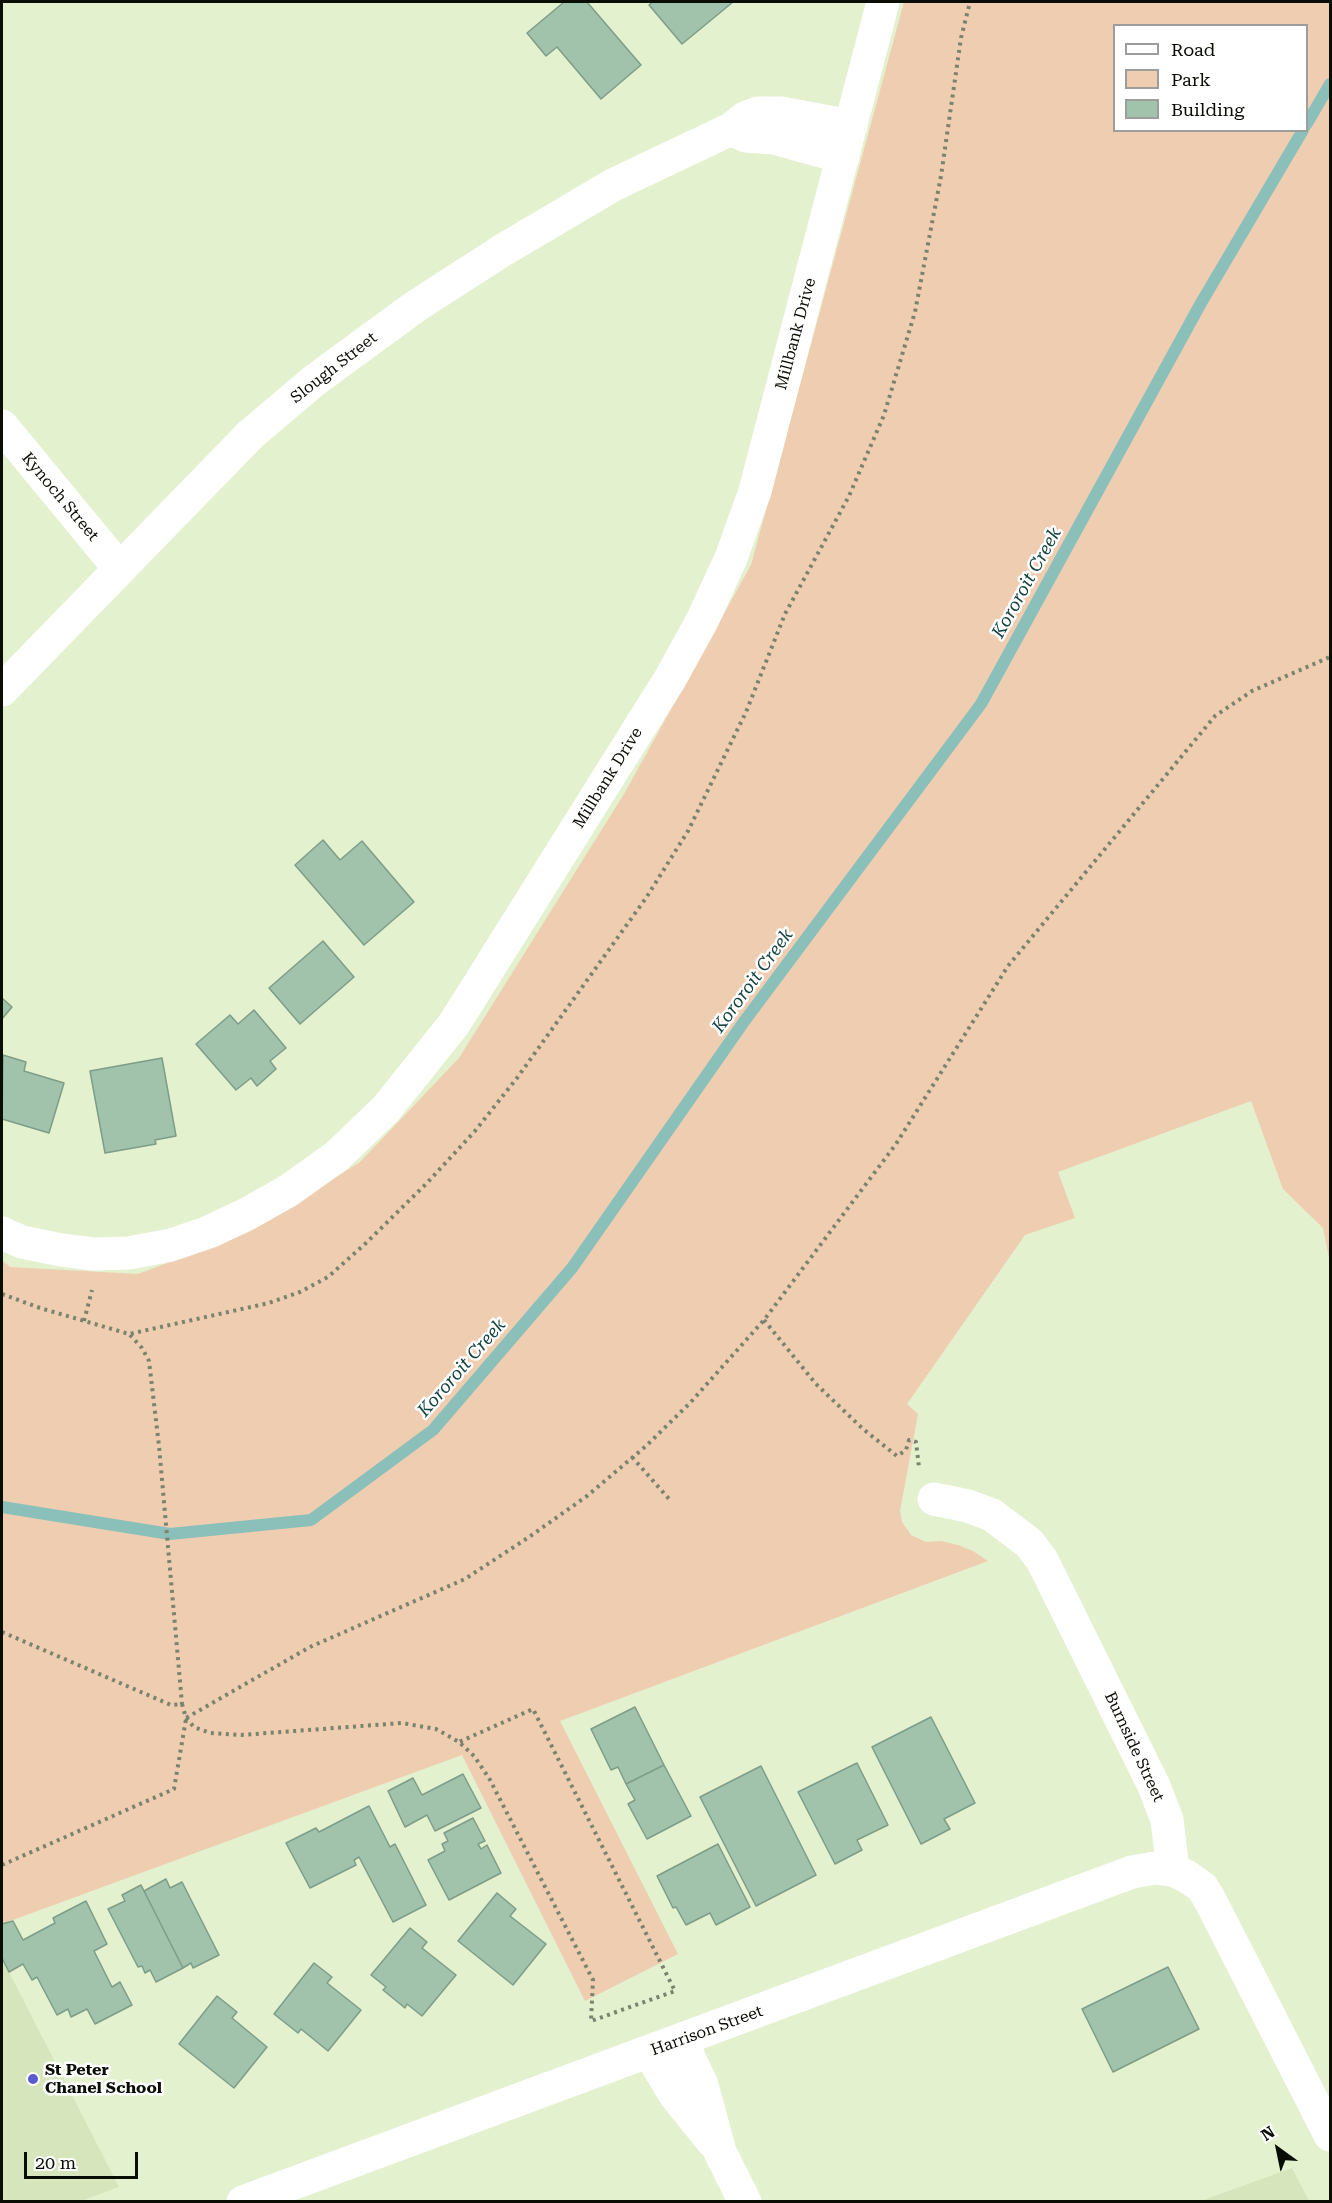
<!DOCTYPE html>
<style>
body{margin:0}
#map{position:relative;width:1332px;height:2203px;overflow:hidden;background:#e4f1cf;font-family:"Roboto Serif",serif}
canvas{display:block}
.frame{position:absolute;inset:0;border:3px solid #090d04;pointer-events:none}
.legend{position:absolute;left:1113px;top:24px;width:195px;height:108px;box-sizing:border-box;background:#fff;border:2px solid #9d9e9b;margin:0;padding:8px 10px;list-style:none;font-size:18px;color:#090d04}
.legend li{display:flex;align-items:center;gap:12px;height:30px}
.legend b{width:30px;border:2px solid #9d9e9b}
.north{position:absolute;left:1248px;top:2119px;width:60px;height:60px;-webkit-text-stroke:4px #fff;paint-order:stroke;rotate:327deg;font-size:16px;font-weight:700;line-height:24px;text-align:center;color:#090d04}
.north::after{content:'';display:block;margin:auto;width:21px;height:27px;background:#090d04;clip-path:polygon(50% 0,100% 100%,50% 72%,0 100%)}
.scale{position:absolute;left:24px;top:2152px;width:114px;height:27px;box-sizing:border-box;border:3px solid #090d04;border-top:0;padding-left:8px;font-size:18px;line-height:21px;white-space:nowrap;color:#090d04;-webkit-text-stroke:4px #fff;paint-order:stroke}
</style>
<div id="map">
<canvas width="1332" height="2203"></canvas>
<div class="frame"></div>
<ul class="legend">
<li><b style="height:8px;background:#fff"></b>Road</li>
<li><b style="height:16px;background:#efcdb0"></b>Park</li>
<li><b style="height:16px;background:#a1c2ab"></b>Building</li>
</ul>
<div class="north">N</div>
<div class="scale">20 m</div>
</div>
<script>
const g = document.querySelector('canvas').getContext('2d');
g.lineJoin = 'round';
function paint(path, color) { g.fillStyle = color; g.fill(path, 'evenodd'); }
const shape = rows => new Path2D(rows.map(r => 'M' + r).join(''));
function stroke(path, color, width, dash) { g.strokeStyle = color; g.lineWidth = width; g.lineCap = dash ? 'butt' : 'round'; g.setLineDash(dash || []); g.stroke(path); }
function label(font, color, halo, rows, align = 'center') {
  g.font = font + ' "Roboto Serif",serif'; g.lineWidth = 5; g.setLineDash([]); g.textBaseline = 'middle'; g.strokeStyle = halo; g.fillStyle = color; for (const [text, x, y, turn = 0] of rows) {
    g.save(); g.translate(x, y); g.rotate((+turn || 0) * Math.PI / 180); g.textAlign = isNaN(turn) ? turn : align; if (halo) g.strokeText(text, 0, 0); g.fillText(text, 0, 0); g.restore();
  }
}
paint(shape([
 [2,1958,9,1972,119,2187,81,2201,2,2201],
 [1292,2168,1309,2201,1201,2201]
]), '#d6e5bc');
paint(shape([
 [904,2,1330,2,1330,1263,1323,1228,1283,1189,1251,1101,1058,1172,1075,1218,1025,1235,907,1404,918,1414,900,1511,902,1522,911,1535,926,1542,941,1541,958,1545,973,1551,988,1561,560,1721,678,1954,585,2001,462,1755,2,1924,2,1260,10,1267,138,1274,249,1232,360,1162,459,1058,624,794,751,565],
 [1114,26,1306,26,1306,130,1114,130]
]), '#efcdb0');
stroke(shape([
 [1306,125,1330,84],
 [2,1507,170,1534,311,1520,433,1430,572,1268,743,1023,981,704,1201,303,1303,130]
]), '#8bc0ba', 12);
const building = shape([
 [564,2,587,2,641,65,601,99,557,47,546,56,527,33,564,2],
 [653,2,733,2,682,44,649,5,653,2],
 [323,840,340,860,362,841,414,902,364,945,295,865,323,840],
 [323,941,354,977,300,1024,269,988,323,941],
 [2,998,12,1007,2,1019,2,998],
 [254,1010,286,1048,270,1061,276,1069,257,1086,251,1078,236,1090,196,1044,230,1015,238,1024,254,1010],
 [3,1055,26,1062,24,1071,64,1083,49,1133,2,1119,3,1055],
 [162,1058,176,1136,155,1140,156,1144,105,1153,90,1071,162,1058],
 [635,1707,664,1765,626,1784,618,1767,611,1770,591,1729,635,1707],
 [931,1717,975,1803,944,1819,950,1829,921,1844,872,1747,931,1717],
 [857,1763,888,1825,857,1840,862,1850,835,1864,798,1792,857,1763],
 [664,1765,691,1816,647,1839,628,1804,635,1800,626,1784,664,1765],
 [761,1766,816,1875,756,1906,700,1797,761,1766],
 [463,1774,481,1808,435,1831,427,1815,405,1827,388,1791,413,1778,422,1795,463,1774],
 [369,1806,390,1847,395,1844,426,1905,393,1922,359,1857,354,1860,356,1865,310,1888,286,1843,316,1828,319,1832,369,1806],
 [473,1818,485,1841,478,1844,481,1849,487,1845,501,1873,449,1900,428,1860,445,1851,442,1844,448,1841,444,1833,473,1818],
 [718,1844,750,1907,716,1925,710,1913,686,1925,676,1907,673,1908,657,1876,718,1844],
 [166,1879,170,1888,182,1882,219,1955,193,1968,191,1963,183,1968,144,1891,166,1879],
 [141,1885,183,1968,156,1982,150,1970,145,1973,142,1966,138,1967,108,1909,125,1901,122,1895,141,1885],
 [497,1893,516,1909,510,1916,546,1944,513,1985,458,1941,497,1893],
 [86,1901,107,1944,94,1951,112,1987,120,1982,132,2005,95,2024,87,2009,71,2017,68,2009,57,2015,37,1977,32,1980,23,1964,9,1972,2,1958,2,1924,13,1921,23,1940,55,1923,53,1918,86,1901],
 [410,1928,427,1942,422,1948,456,1975,422,2016,407,2004,405,2008,383,1990,386,1987,371,1975,410,1928],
 [314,1963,332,1977,327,1983,361,2010,328,2051,301,2029,298,2033,274,2014,314,1963],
 [1168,1967,1199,2029,1113,2072,1082,2009,1168,1967],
 [217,1996,237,2012,232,2018,267,2047,234,2088,179,2044,217,1996]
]);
paint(building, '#a1c2ab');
stroke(building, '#7d9d88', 1.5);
stroke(shape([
 [2,1294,40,1308,129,1334,269,1303,300,1292,328,1277,364,1245,427,1183,475,1131,517,1078,646,898,688,831,746,712,785,614,849,496,884,415,915,312,941,176,961,38,970,2],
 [764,1320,816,1384,863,1429,897,1456,906,1450,909,1440,916,1442,919,1467],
 [84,1321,92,1290],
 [130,1335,142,1348,149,1361,159,1446,182,1704],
 [632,1457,670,1500],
 [2,1632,171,1705,182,1704,186,1718,310,1647,465,1579,529,1537,587,1496,646,1446,690,1403,764,1320,896,1144,1008,966,1215,716,1252,691,1330,657],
 [186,1718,194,1727,210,1733,241,1735,402,1723,436,1729,459,1742,474,1756,489,1778,593,1980,591,2021,675,1991,533,1709,459,1742],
 [2,1865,174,1789,186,1719]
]), '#7a836d', 4, [3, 4.5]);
stroke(shape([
 [731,129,746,136,774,138,843,157],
 [2,426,119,568],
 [2,690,251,434,315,380,416,306,503,250,613,185,731,129,745,118,758,113,781,113,851,126],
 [2,1233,22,1242,61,1250,94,1254,129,1253,171,1245,209,1232,247,1214,288,1191,337,1156,386,1109,454,1024,670,679,702,621,731,558,755,491,883,2],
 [934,1499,968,1506,992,1515,1029,1543,1042,1560,1154,1786,1167,1820,1173,1870,1186,1876,1202,1887,1210,1900,1330,2135],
 [681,2040,702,2085,720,2152,745,2202],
 [649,2052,675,2095,712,2141],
 [243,2202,1132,1872,1155,1868,1173,1870]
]), '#fff', 33);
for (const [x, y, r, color] of [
 [33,2079,6,"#5c5ad2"]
]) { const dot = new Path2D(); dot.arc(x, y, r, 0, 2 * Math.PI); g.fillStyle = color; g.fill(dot); stroke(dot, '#fff', 2); }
label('16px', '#090d04', '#fff', [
 ["Millbank Drive",796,334,-75],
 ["Slough Street",334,368,-38],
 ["Kynoch Street",60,497,50],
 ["Millbank Drive",608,778,-58],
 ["Burnside Street",1134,1747,65],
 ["Harrison Street",707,2031,-20]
]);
label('bold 16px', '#090d04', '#fff', [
 ["St Peter",45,2070],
 ["Chanel School",45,2088]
], 'left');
label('italic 18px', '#134440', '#fff', [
 ["Kororoit Creek",1027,583,-61],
 ["Kororoit Creek",753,981,-54],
 ["Kororoit Creek",462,1368,-49]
]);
</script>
